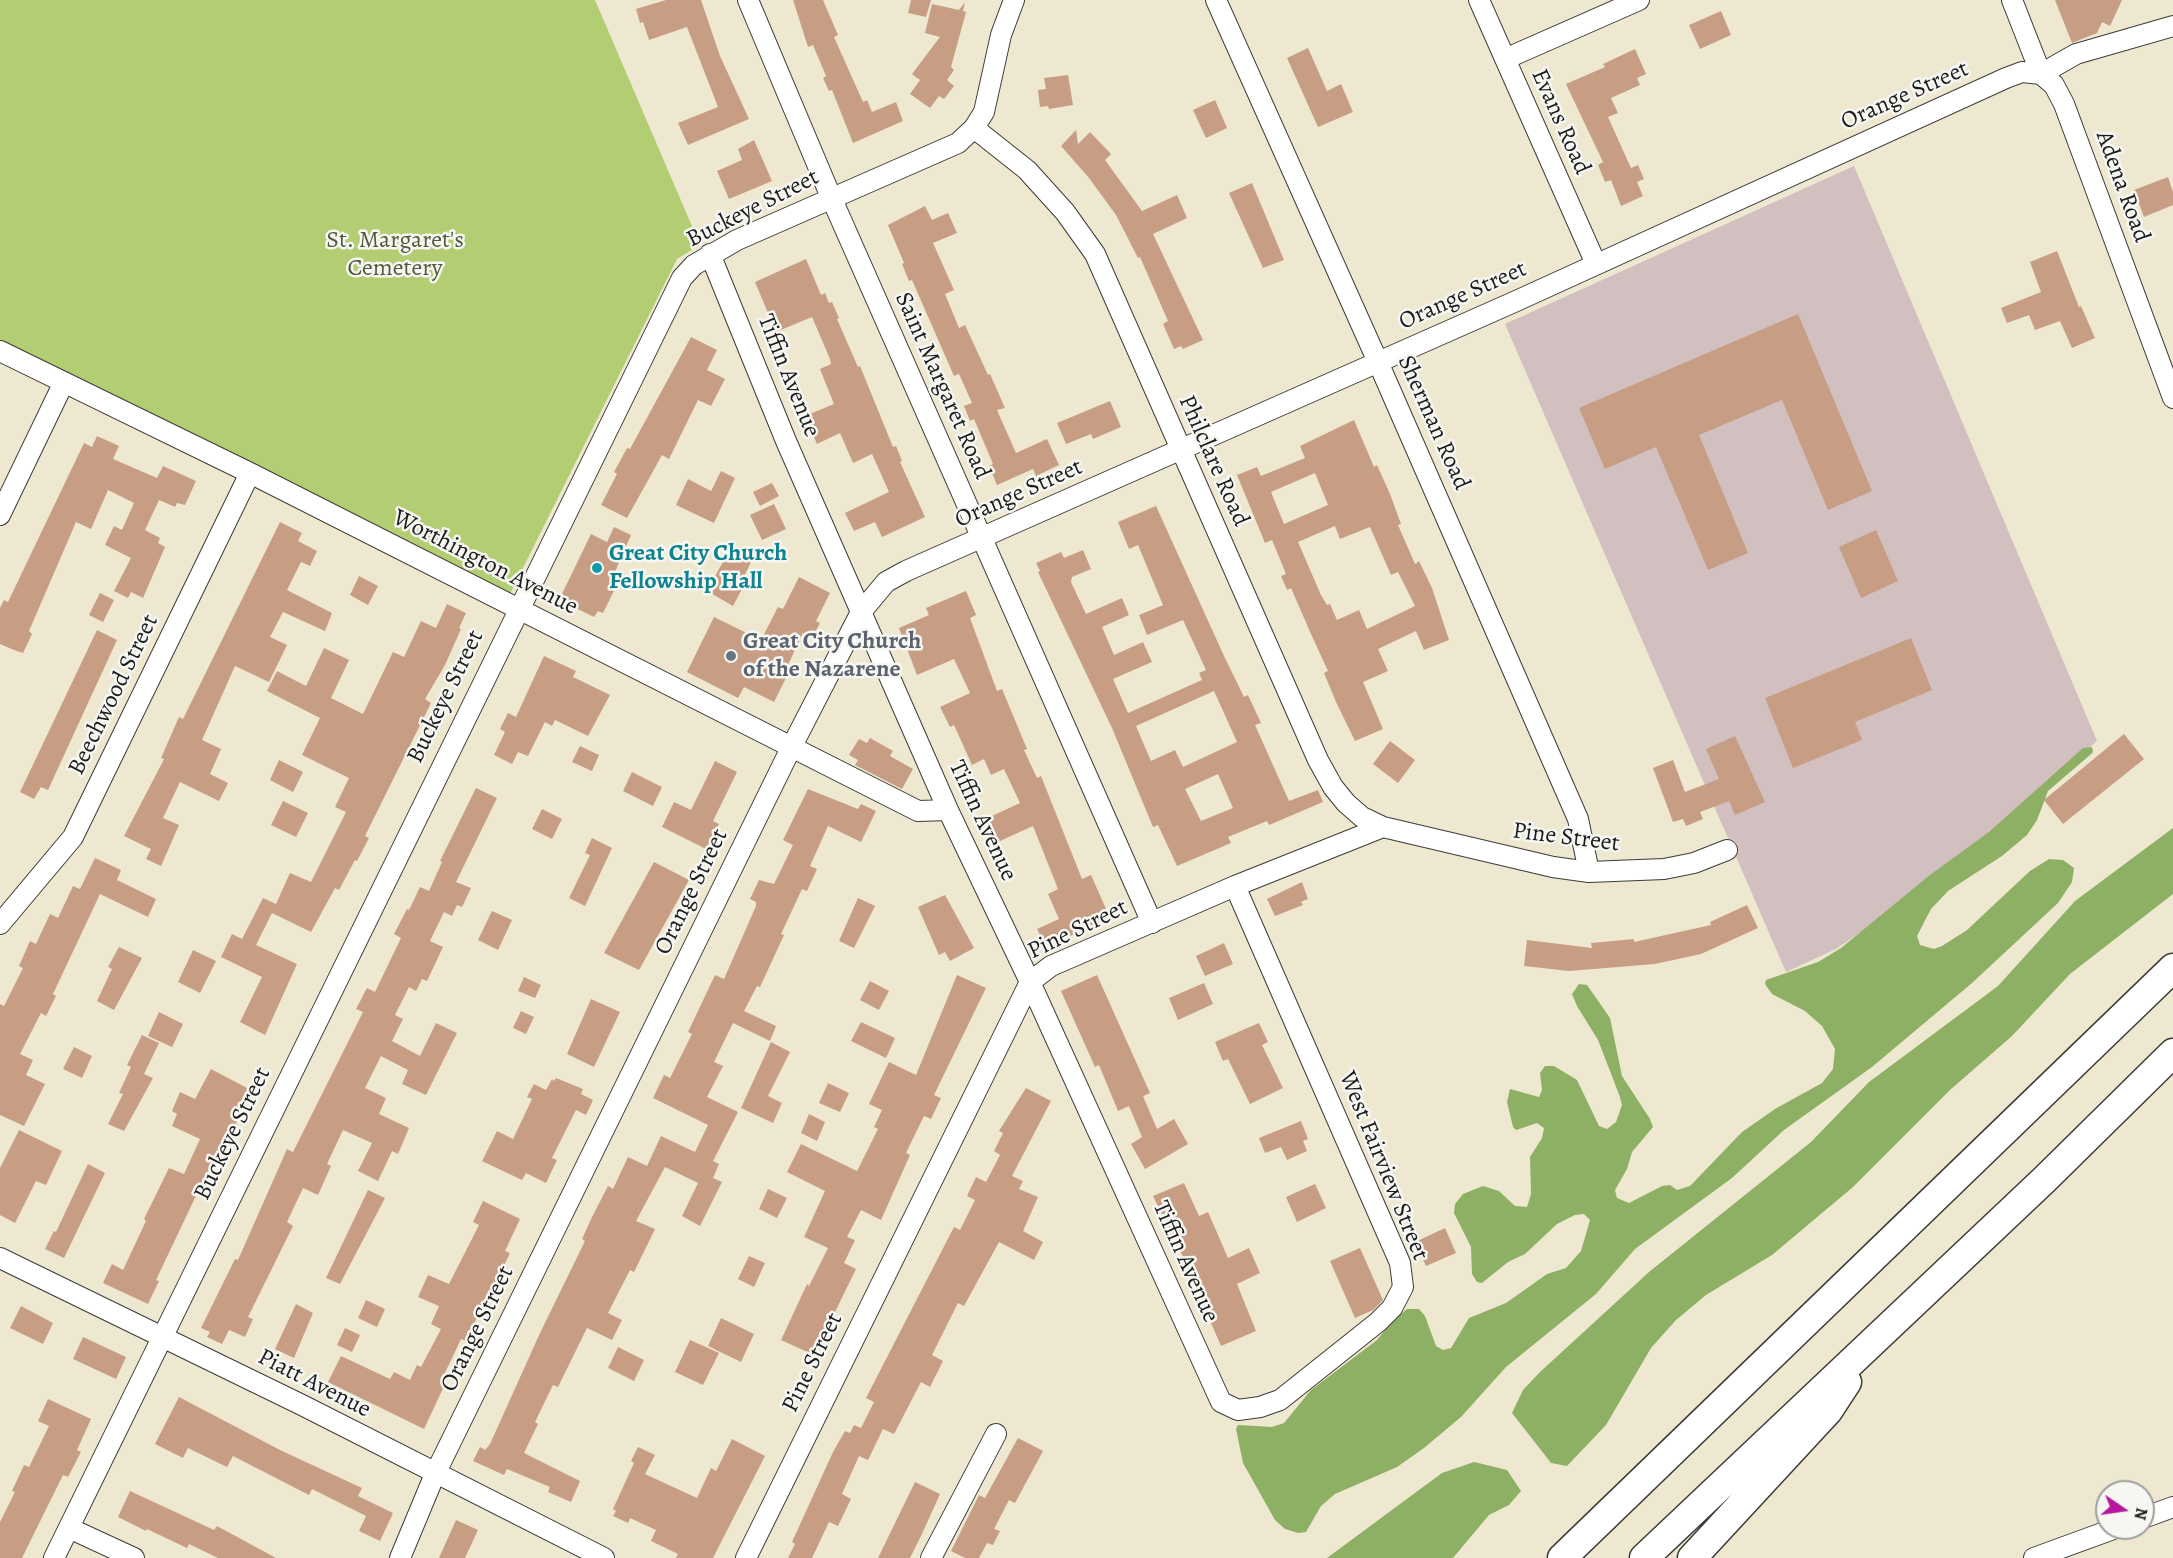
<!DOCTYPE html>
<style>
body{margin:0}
#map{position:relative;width:2173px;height:1558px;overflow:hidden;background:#eee8d0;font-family:Alegreya,serif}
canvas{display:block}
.north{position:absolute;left:2095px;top:1480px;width:60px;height:60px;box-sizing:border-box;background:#f6f6f2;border:2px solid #9f9f9c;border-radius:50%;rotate:103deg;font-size:16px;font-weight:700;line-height:24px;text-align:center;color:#1c1c1c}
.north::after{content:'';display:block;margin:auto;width:21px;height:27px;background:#b5179e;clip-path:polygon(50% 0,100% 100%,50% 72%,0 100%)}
</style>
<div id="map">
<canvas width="2173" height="1558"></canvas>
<div class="north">N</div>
</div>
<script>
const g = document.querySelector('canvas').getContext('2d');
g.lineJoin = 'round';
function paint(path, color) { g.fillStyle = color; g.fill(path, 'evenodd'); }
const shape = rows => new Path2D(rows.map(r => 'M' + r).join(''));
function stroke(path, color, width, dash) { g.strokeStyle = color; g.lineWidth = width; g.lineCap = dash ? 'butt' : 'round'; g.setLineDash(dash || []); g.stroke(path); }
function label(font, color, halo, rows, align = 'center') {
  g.font = font + ' Alegreya,serif'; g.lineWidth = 5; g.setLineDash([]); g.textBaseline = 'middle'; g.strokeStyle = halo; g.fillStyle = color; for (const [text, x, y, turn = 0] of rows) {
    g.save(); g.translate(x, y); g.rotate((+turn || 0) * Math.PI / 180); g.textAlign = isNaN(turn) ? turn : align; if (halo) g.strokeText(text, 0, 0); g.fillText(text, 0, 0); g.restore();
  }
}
paint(shape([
 [1854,166,2097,741,1932,883,1836,949,1786,972,1505,324]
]), '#d2bfc0');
paint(shape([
 [0,0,595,0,700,245,677,259,510,594,0,346]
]), '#b3cd72');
paint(shape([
 [2092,747,2093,752,2090,755,2048,791,2037,820,2027,835,2002,856,1948,891,1931,909,1917,936,1920,945,1934,949,1942,946,1967,930,2030,871,2049,859,2063,860,2074,868,2072,882,2058,903,1972,983,1872,1067,1784,1130,1732,1178,1635,1249,1596,1294,1506,1367,1461,1417,1424,1448,1397,1467,1335,1494,1321,1506,1306,1532,1298,1533,1285,1529,1275,1520,1243,1463,1236,1429,1238,1425,1272,1427,1284,1423,1311,1390,1377,1340,1393,1320,1407,1309,1419,1309,1425,1316,1436,1346,1443,1350,1451,1348,1469,1318,1506,1303,1547,1274,1566,1268,1581,1251,1590,1220,1584,1214,1575,1215,1557,1224,1525,1254,1508,1262,1482,1283,1477,1282,1472,1274,1471,1247,1454,1213,1455,1204,1463,1194,1483,1186,1499,1191,1515,1206,1527,1207,1531,1194,1530,1157,1542,1138,1544,1128,1537,1123,1516,1130,1513,1127,1507,1102,1510,1089,1539,1097,1542,1090,1540,1073,1545,1066,1554,1066,1577,1080,1599,1126,1607,1129,1616,1122,1622,1105,1620,1097,1598,1040,1577,1006,1572,994,1579,984,1587,985,1610,1018,1622,1076,1650,1119,1653,1127,1632,1152,1627,1169,1615,1190,1617,1198,1629,1203,1662,1186,1670,1185,1677,1190,1690,1186,1742,1132,1775,1109,1822,1083,1833,1069,1835,1049,1822,1026,1805,1011,1772,994,1765,984,1766,980,1818,962,1841,948,1930,875,1989,832,2083,748],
 [2173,828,2173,894,2070,974,2012,1036,1950,1090,1853,1187,1772,1255,1706,1295,1676,1320,1651,1348,1606,1425,1567,1466,1551,1463,1512,1413,1523,1390,1540,1372,1649,1272,1811,1142,1869,1082,1998,986,2075,901],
 [1474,1462,1507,1470,1521,1491,1509,1505,1489,1515,1453,1558,1327,1558,1442,1473]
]), '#8eb064');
paint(shape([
 [666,0,701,0,720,56,749,119,688,145,678,123,718,107,687,27,649,40,643,22,640,23,636,9],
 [793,0,823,0,838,35,834,37,863,102,867,100,872,112,896,102,903,121,853,143,832,90,829,91,823,78,826,76,813,45,808,47],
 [911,0,931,0,926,17,908,13],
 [2055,0,2122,0,2110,26,2102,22,2097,33,2072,43],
 [965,2,963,11,966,12,951,67,954,70,947,80,954,86,944,99,939,96,930,108,910,94,920,80,912,74,940,37,925,33,932,4,959,10],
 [1721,11,1731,35,1700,49,1689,25],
 [1308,48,1327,91,1341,84,1353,112,1318,127,1287,58],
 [1635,49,1646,74,1637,78,1640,85,1611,98,1618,113,1608,117,1631,168,1638,165,1644,179,1637,182,1643,196,1621,206,1611,180,1605,182,1598,165,1603,162,1566,84,1605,67,1603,64],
 [1068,75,1073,105,1049,109,1048,106,1040,107,1038,90,1046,89,1044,78],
 [1215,100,1227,128,1206,138,1193,110],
 [1076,130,1078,144,1090,132,1111,154,1105,160,1142,211,1177,195,1187,218,1153,234,1203,340,1183,349,1181,346,1174,349,1163,324,1168,321,1140,257,1138,258,1116,215,1089,178,1061,146],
 [754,140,772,181,729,199,717,171,742,160,738,149],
 [2168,177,2173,192,2173,205,2144,217,2134,190],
 [1252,183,1284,260,1263,268,1229,193],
 [925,206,932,220,948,213,957,233,933,243,954,290,945,294,959,328,965,325,988,375,990,374,1005,408,997,410,1016,453,1047,439,1059,465,1036,476,1033,469,997,485,989,466,993,464,974,419,970,421,964,406,972,403,959,374,954,376,912,280,909,281,902,264,904,263,888,225],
 [2057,251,2079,307,2081,306,2095,338,2072,348,2060,321,2035,330,2029,315,2007,323,2001,308,2041,292,2030,262],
 [806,259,821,295,825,293,829,303,832,302,839,318,837,319,858,367,860,366,893,447,896,446,902,461,900,462,925,517,882,537,875,522,854,531,845,513,889,492,872,454,853,463,840,433,817,444,805,416,834,404,820,369,831,364,830,359,812,317,776,332,755,282],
 [1798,314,1872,491,1828,510,1782,400,1699,435,1748,553,1708,570,1656,447,1605,469,1579,408],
 [691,337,717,350,707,370,725,379,711,406,698,400,669,459,662,455,627,518,601,505,617,474,614,472,627,448,630,449],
 [1110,401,1121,427,1093,439,1091,434,1066,444,1057,423],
 [1354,420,1374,467,1377,465,1390,494,1401,524,1398,525,1415,564,1419,561,1432,588,1449,640,1424,650,1416,631,1378,649,1388,671,1363,682,1383,729,1355,741,1336,702,1324,673,1328,671,1311,634,1291,588,1287,590,1281,576,1286,574,1272,540,1265,543,1237,475,1257,467,1261,476,1305,458,1300,446],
 [1315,473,1328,505,1284,524,1271,492],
 [1335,526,1340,539,1370,527,1391,575,1398,572,1415,606,1367,629,1359,610,1337,620,1330,604,1327,605,1321,595,1298,542],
 [97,436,119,446,113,459,157,478,163,466,196,481,185,505,177,503,175,507,159,500,145,530,160,538,158,543,165,547,143,598,131,592,128,598,114,591,131,558,105,545,114,526,122,530,134,503,108,490,91,529,76,522,29,631,32,634,23,653,14,650,0,644,0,608,4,600,8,602,84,443,92,447],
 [721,471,735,478,714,523,676,505,688,479,711,491],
 [772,483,779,496,760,506,753,492],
 [774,504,786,529,762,540,750,515],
 [1156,506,1224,656,1244,697,1248,695,1261,723,1255,725,1289,801,1318,790,1323,802,1269,825,1267,821,1228,837,1231,843,1177,866,1158,825,1153,827,1112,728,1038,572,1040,571,1036,563,1061,552,1064,558,1083,550,1091,569,1072,577,1071,582,1086,614,1122,598,1129,615,1102,627,1114,655,1143,642,1152,662,1113,679,1128,713,1202,680,1199,673,1206,670,1183,620,1147,635,1139,615,1163,605,1138,545,1129,549,1118,522],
 [1214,691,1237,742,1183,767,1175,750,1151,761,1136,726],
 [1218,774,1233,808,1201,821,1185,789],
 [280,522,302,533,298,541,317,551,310,566,301,562,287,590,332,613,325,631,283,612,270,637,287,645,269,682,235,666,202,740,221,749,210,774,228,783,219,801,180,782,163,818,179,825,161,866,146,859,151,849,124,836,160,767,164,759,161,758,179,717,183,719],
 [614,527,631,535,608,588,614,591,603,613,598,611,594,617,559,600,591,534,607,542],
 [1876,530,1898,581,1861,598,1839,547],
 [730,549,752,560,740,585,743,587,733,606,707,591],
 [359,576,378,586,368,605,350,595],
 [799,577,830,593,816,621,820,623,812,638,803,633,787,667,791,668,774,702,744,687,738,698,687,672,714,617,761,640,778,607,783,609],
 [966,591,976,615,970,618,997,691,1002,689,1027,749,1024,750,1037,778,1041,776,1082,879,1091,875,1110,918,1046,947,1037,929,1059,919,1048,894,1058,889,1033,826,989,846,979,822,1020,803,1004,769,991,775,984,759,972,765,954,725,950,727,940,707,970,693,954,659,917,675,899,628,929,615,926,608],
 [100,593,114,600,103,622,89,615],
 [447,604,466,613,459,628,461,629,445,665,425,699,431,703,365,836,369,838,357,861,355,860,339,890,335,888,311,932,272,913,256,945,297,964,265,1035,240,1022,262,977,221,957,232,934,242,939,263,898,276,904,290,873,311,882,346,812,335,807,349,778,302,755,320,718,267,691,277,671,306,686,324,648,349,660,331,698,363,714,393,652,404,657,421,621,436,628],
 [97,630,117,640,48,790,41,787,34,799,20,792],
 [1911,638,1932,690,1855,722,1862,740,1793,768,1765,698],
 [544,656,576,671,573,677,610,695,588,736,555,720,552,726,545,722,528,756,518,752,512,764,494,755,505,732,500,729,508,713,516,717],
 [2124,734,2144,759,2063,824,2044,800],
 [1735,736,1765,802,1735,815,1729,801,1700,812,1703,819,1686,826,1683,819,1673,822,1653,768,1673,760,1685,792,1719,779,1706,749],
 [870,738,893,751,890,756,913,769,902,789,855,765,858,760,849,755,859,739,867,743],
 [1390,741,1415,760,1398,783,1373,764],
 [580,746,599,755,592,771,572,762],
 [279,760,303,772,293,792,270,780],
 [715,761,737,772,713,821,719,824,706,849,662,827,674,802,691,810],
 [632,772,662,787,653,806,623,791],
 [476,788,497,798,456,882,471,888,462,907,457,905,452,916,444,912,430,941,443,947,427,981,422,979,416,991,409,987,395,1015,403,1019,392,1041,420,1056,436,1023,457,1033,426,1095,402,1084,408,1070,381,1056,365,1088,386,1098,379,1114,409,1128,398,1154,392,1151,378,1181,358,1171,372,1143,343,1130,327,1164,331,1166,318,1195,303,1188,287,1222,293,1226,248,1317,253,1319,245,1337,229,1330,222,1344,207,1337,210,1332,201,1328,235,1259,238,1260,287,1149,293,1152,363,1012,356,1009,367,988,375,992,401,938,394,934,407,909,409,910,420,887,429,891,442,862,440,861],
 [808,789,858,809,861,804,876,811,861,842,828,826,810,866,817,869,807,891,802,889,781,934,784,935,760,987,757,986,744,1011,776,1026,770,1041,733,1023,714,1062,723,1066,707,1097,738,1112,713,1161,719,1164,713,1178,722,1182,700,1226,682,1216,698,1183,665,1167,636,1221,655,1229,634,1272,630,1270,608,1313,622,1320,612,1340,587,1328,558,1387,553,1385,535,1422,538,1424,524,1453,580,1481,571,1502,548,1492,550,1487,507,1469,504,1475,473,1461,480,1447,485,1450,490,1444,540,1333,585,1241,582,1239,592,1217,608,1186,613,1189,628,1157,647,1166,661,1136,695,1152,708,1125,653,1098,664,1075,670,1078,692,1034,688,1032,715,975,724,979,756,906,756,902,750,899,759,880,774,884,793,845,783,840],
 [283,801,308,813,296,837,271,825],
 [542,809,562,819,552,839,532,829],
 [592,838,612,848,585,906,569,898,590,855,585,853],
 [95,858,121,870,117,880,156,899,148,917,100,894,53,994,56,996,46,1016,41,1013,20,1054,33,1060,26,1075,45,1084,24,1126,0,1115,0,1004,4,1006,23,968,19,966,30,941,36,944,50,914,58,918,73,886,80,889],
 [654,862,689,880,639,970,604,953],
 [1302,882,1308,899,1301,902,1303,905,1275,916,1267,899],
 [945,895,974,948,950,961,945,952,939,955,918,907],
 [858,898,875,906,854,948,839,941],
 [1747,905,1758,928,1701,954,1655,964,1569,971,1524,966,1527,940,1592,948,1591,943,1634,939,1634,942,1711,925,1710,922],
 [492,911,512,920,498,950,478,940],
 [1224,943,1233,964,1205,976,1196,956],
 [119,947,142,958,114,1010,97,1001,112,969,108,967],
 [193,950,216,961,200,993,178,982],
 [957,975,986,988,934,1095,941,1098,931,1119,924,1116,906,1153,910,1155,881,1220,861,1210,847,1237,855,1240,844,1263,856,1269,814,1355,781,1340,807,1284,809,1286,828,1248,804,1237,825,1191,787,1172,801,1144,857,1171,878,1129,874,1127,882,1110,869,1104,889,1062,916,1075],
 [1097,975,1150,1093,1143,1096,1157,1129,1174,1119,1188,1144,1145,1169,1131,1144,1142,1137,1129,1106,1118,1111,1099,1065,1095,1067,1061,991],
 [524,977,541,985,535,998,518,991],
 [870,981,889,991,879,1010,860,1000],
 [1204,983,1213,1004,1178,1020,1169,998],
 [591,999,620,1012,594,1067,567,1054],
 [521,1011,534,1017,526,1034,513,1028],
 [159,1012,183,1024,172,1047,148,1036],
 [861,1022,895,1038,886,1058,851,1041],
 [1259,1023,1268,1042,1262,1045,1283,1088,1250,1104,1228,1059,1223,1061,1215,1042],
 [142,1035,159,1043,144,1074,153,1078,124,1131,108,1124,123,1094,119,1093,131,1067,127,1065],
 [771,1042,790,1052,768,1096,782,1103,773,1123,741,1108],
 [74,1047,92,1056,82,1078,63,1069],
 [211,1069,251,1090,216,1168,211,1165,203,1181,156,1280,159,1281,148,1304,103,1283,112,1264,123,1270,146,1221,144,1219,169,1168,184,1174,200,1139,172,1126,177,1114,172,1111,180,1092,195,1099],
 [556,1078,583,1089,581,1094,593,1100,586,1115,576,1110,552,1158,557,1160,546,1183,526,1173,522,1180,482,1161,497,1131,513,1139,532,1099,527,1097,534,1084,546,1090,552,1079,554,1081],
 [828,1083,849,1093,840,1112,819,1103],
 [1026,1088,1051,1101,1012,1176,1023,1181,1019,1189,1038,1197,1023,1231,1043,1242,1034,1260,999,1242,964,1306,958,1303,932,1355,943,1361,930,1387,921,1382,894,1434,883,1429,868,1460,859,1456,842,1494,851,1499,838,1526,829,1522,812,1558,788,1558,795,1544,792,1542,833,1452,845,1431,850,1433,854,1425,861,1428,874,1402,866,1398,954,1227,960,1230,975,1200,967,1196,976,1177,986,1182,1000,1155,994,1151,1003,1133,999,1131],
 [809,1114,825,1122,817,1141,801,1133],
 [1301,1121,1308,1139,1303,1141,1307,1151,1287,1160,1281,1147,1265,1153,1259,1138],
 [19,1130,62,1151,46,1185,36,1181,15,1223,0,1215,0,1168],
 [88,1164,105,1173,64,1258,45,1249,54,1231,56,1232],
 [1184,1183,1199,1216,1208,1212,1228,1258,1249,1248,1260,1273,1237,1284,1256,1331,1221,1346,1201,1300,1199,1301,1187,1277,1192,1275,1153,1196],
 [1315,1184,1326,1208,1297,1222,1286,1197],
 [768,1189,787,1198,777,1218,759,1209],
 [368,1190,385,1198,340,1284,326,1278],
 [483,1201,520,1219,505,1251,510,1253,483,1310,481,1309,466,1341,461,1339,443,1377,447,1380,424,1429,328,1382,341,1356,390,1379,394,1372,410,1380,417,1365,421,1367,441,1329,431,1324,439,1306,418,1297,428,1275,449,1284,479,1225,473,1222],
 [1445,1228,1456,1253,1426,1266,1415,1242],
 [1360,1248,1383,1300,1373,1310,1355,1318,1330,1261],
 [749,1256,765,1263,754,1287,738,1279],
 [366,1300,385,1309,377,1327,358,1318],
 [296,1304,313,1313,294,1358,275,1349],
 [21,1306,53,1323,43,1344,10,1328],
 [721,1318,754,1334,741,1362,708,1346],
 [345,1328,360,1335,352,1352,337,1345],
 [83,1337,126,1357,116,1379,73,1359],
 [690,1340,719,1353,703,1385,675,1372],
 [618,1347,644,1360,634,1381,608,1368],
 [179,1397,280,1450,362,1488,358,1496,393,1513,380,1541,359,1531,366,1516,312,1489,309,1495,233,1456,227,1467,188,1448,183,1458,155,1444],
 [48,1399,91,1419,77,1450,81,1452,68,1477,63,1475,22,1558,0,1558,0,1522,15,1492,12,1491,24,1465,29,1467,49,1426,38,1421],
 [1018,1438,1043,1451,1015,1503,1009,1500,994,1529,1000,1531,993,1545,987,1543,979,1558,965,1558,951,1551,979,1495,985,1498],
 [732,1439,765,1456,713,1558,676,1558,678,1554,651,1541,656,1530,630,1518,628,1523,613,1516,616,1511,613,1509,634,1463,631,1461,638,1447,655,1455,645,1474,697,1498,711,1468,716,1471],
 [915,1482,940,1494,921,1536,910,1558,878,1558],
 [130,1491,214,1530,217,1526,276,1558,218,1558,189,1544,187,1548,147,1529,146,1531,118,1517],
 [456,1520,478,1530,465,1558,439,1558]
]), '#c79e84');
const minor = shape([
 [748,0,831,197,1152,923],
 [1216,0,1378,362,1578,819,1589,872],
 [1479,0,1596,264],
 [2012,0,2041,74,2054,85,2064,104,2173,398],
 [1505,59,1639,0],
 [974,128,1027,170,1065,212,1095,254,1318,760,1333,787,1346,803,1362,817,1383,827],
 [710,254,786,441,948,810,1030,982,1221,1402,1238,1410,1260,1407,1280,1400,1378,1322,1392,1308,1403,1287,1400,1263,1235,886],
 [0,351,250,473,918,811,948,810],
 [0,515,64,382],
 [0,924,73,837,250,473],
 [0,1258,302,1405,604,1558],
 [2143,1518,2173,1507],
 [69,1528,134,1558],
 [54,1558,682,278,694,265,737,240,958,143,974,128,984,112,1001,35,1014,0],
 [400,1558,435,1474,792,746,861,612,886,582,906,571,1514,302,2006,78,2022,72,2041,74,2076,54,2173,26],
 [746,1558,1030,982,1051,966,1235,886,1383,827,1553,867,1589,872,1664,869,1694,863,1727,850],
 [931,1558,996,1434],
 [2034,1558,2116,1528]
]);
const highway = shape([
 [1562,1558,2173,968],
 [1644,1558,2044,1180,2173,1053],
 [1692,1558,1828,1411,1847,1382]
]);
stroke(minor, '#3c3b37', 22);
stroke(highway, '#3c3b37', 31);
stroke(minor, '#fff', 20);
stroke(highway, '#fff', 28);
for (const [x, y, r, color] of [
 [597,568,6,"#0f9aa8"],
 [731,656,6,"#6b7280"]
]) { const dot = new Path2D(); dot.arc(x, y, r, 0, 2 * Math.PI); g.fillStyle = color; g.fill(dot); stroke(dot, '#f6f6f2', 2); }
label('24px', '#1c1c1c', '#f6f6f2', [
 ["Orange Street",1905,96,-24],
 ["Evans Road",1560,122,66],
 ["Adena Road",2122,187,70],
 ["Buckeye Street",753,209,-27],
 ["Orange Street",1463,296,-24],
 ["Tiffin Avenue",788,376,68],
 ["Saint Margaret Road",942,386,66],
 ["Sherman Road",1433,423,66],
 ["Philclare Road",1213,461,66],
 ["Orange Street",1019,494,-24],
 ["Worthington Avenue",485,563,27],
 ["Beechwood Street",114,695,-64],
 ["Buckeye Street",446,697,-64],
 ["Tiffin Avenue",982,821,65],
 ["Pine Street",1566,838,7],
 ["Orange Street",692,892,-64],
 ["Pine Street",1078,930,-26],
 ["Buckeye Street",233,1134,-64],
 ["West Fairview Street",1383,1166,68],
 ["Tiffin Avenue",1185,1262,66],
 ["Orange Street",478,1329,-64],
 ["Pine Street",813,1363,-64],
 ["Piatt Avenue",314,1384,27]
]);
label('24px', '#515a3a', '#f6f6f2', [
 ["St. Margaret's",395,241],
 ["Cemetery",395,269]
]);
label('bold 24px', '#0d838f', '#f6f6f2', [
 ["Great City Church",609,554],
 ["Fellowship Hall",609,582]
], 'left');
label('bold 24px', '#5b616d', '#f6f6f2', [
 ["Great City Church",743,642],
 ["of the Nazarene",743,670]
], 'left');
</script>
